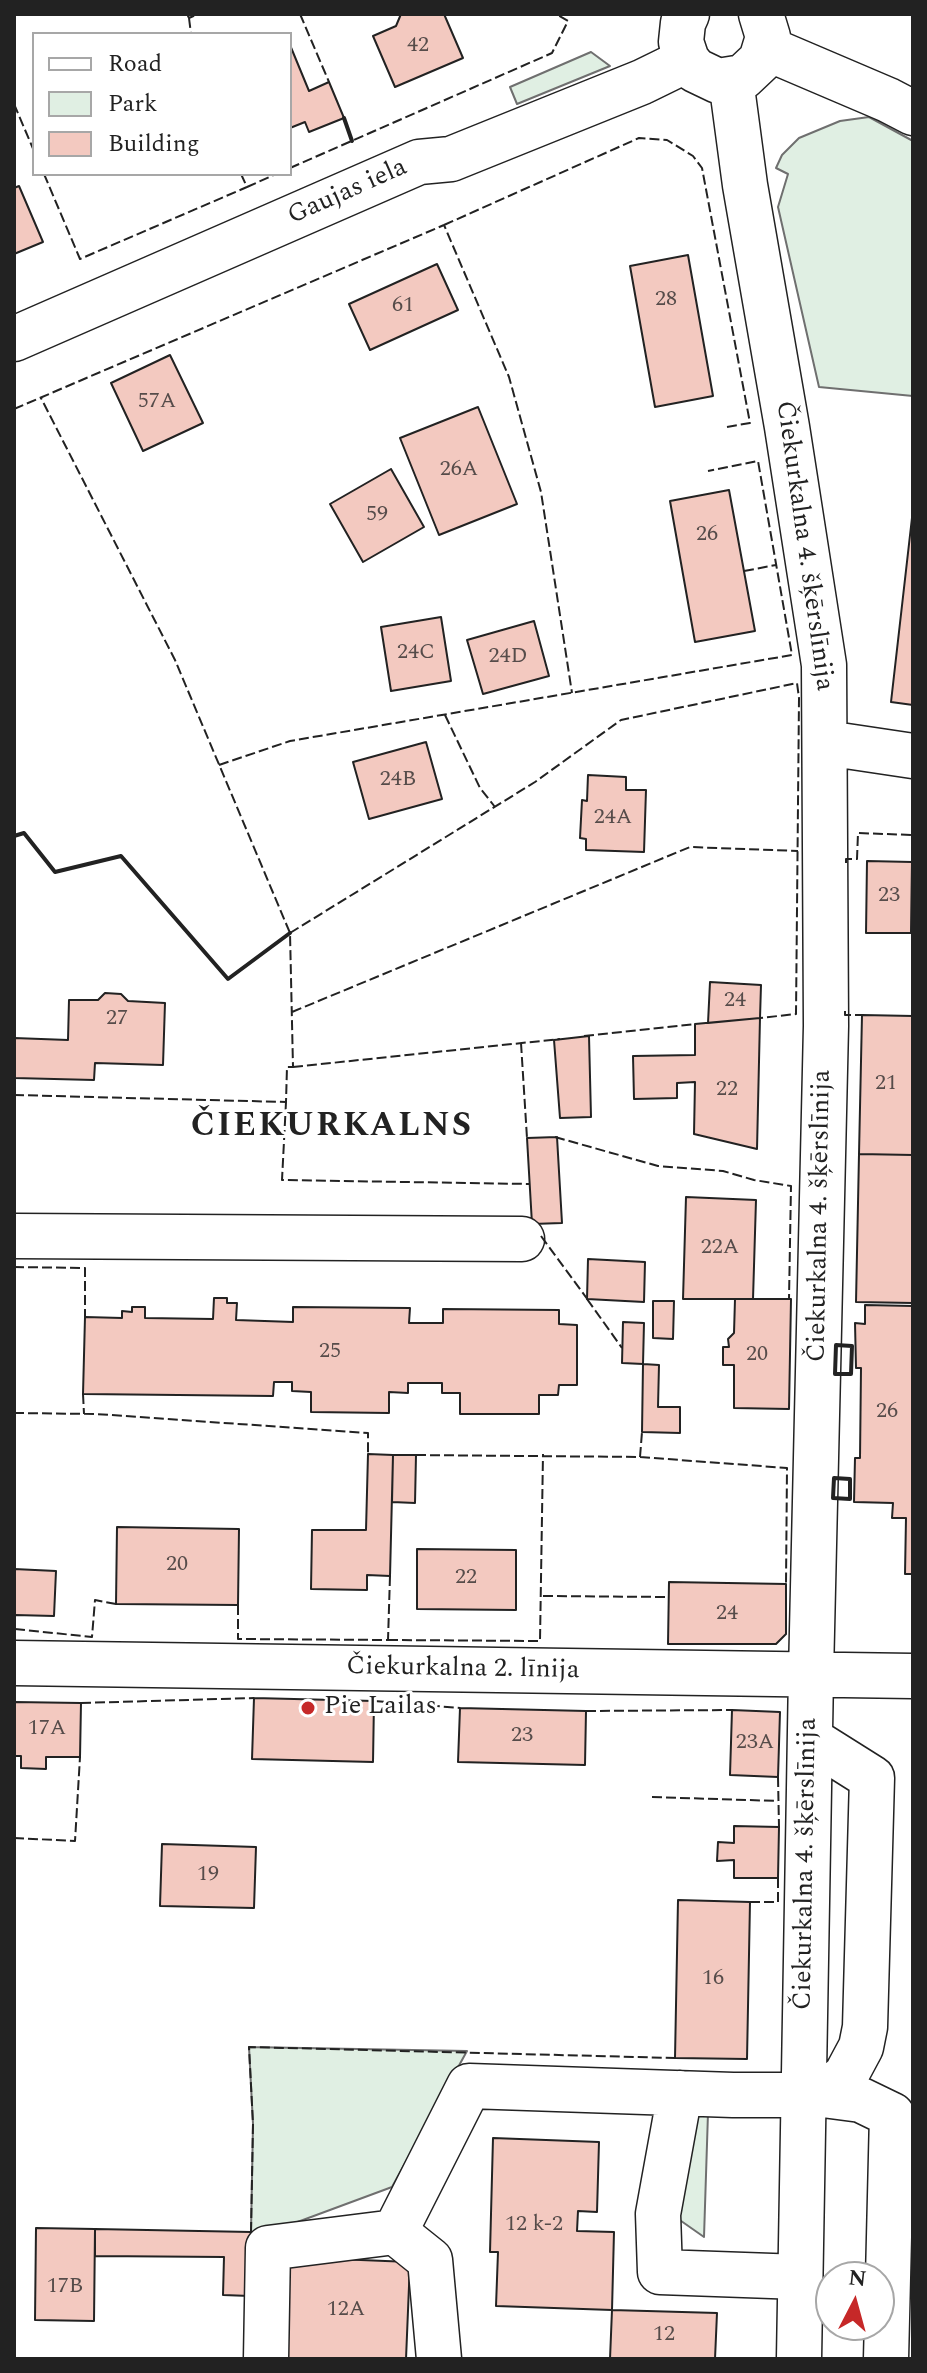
<!DOCTYPE html>
<meta charset="utf-8">
<style>
body{margin:0}
#map{position:relative;width:927px;height:2373px;overflow:hidden;background:#fff;font-family:Spectral,serif}
canvas{display:block}
.frame{position:absolute;inset:0;border:16px solid #222;pointer-events:none}
.legend{position:absolute;left:32px;top:32px;width:260px;height:144px;box-sizing:border-box;background:#fff;border:2px solid #a7a7a7;margin:0;padding:10px 14px;list-style:none;font-size:24px;color:#222}
.legend li{display:flex;align-items:center;gap:16px;height:40px}
.legend b{width:40px;border:2px solid #a7a7a7}
.north{position:absolute;left:815px;top:2261px;width:80px;height:80px;box-sizing:border-box;background:#fff;border:2px solid #a7a7a7;border-radius:50%;rotate:6deg;font-size:22px;font-weight:700;line-height:32px;text-align:center;color:#222}
.north::after{content:'';display:block;margin:auto;width:28px;height:36px;background:#c62828;clip-path:polygon(50% 0,100% 100%,50% 72%,0 100%)}
</style>
<div id="map">
<canvas width="927" height="2373"></canvas>
<div class="frame"></div>
<ul class="legend">
<li><b style="height:10px;background:#fff"></b>Road</li>
<li><b style="height:22px;background:#e0efe3"></b>Park</li>
<li><b style="height:22px;background:#f3c9c0"></b>Building</li>
</ul>
<div class="north">N</div>
</div>
<script>
const g = document.querySelector('canvas').getContext('2d');
g.lineJoin = 'round';
function paint(path, color) { g.fillStyle = color; g.fill(path, 'evenodd'); }
const shape = rows => new Path2D(rows.map(r => 'M' + r).join(''));
function stroke(path, color, width, dash) { g.strokeStyle = color; g.lineWidth = width; g.lineCap = dash ? 'butt' : 'round'; g.setLineDash(dash || []); g.stroke(path); }
function label(font, color, halo, rows, align = 'center') {
  g.font = font + ' Spectral,serif'; g.lineWidth = 6; g.setLineDash([]); g.textBaseline = 'middle'; g.strokeStyle = halo; g.fillStyle = color; for (const [text, x, y, turn = 0] of rows) {
    g.save(); g.translate(x, y); g.rotate((+turn || 0) * Math.PI / 180); g.textAlign = isNaN(turn) ? turn : align; if (halo) g.strokeText(text, 0, 0); g.fillText(text, 0, 0); g.restore();
  }
}
const green = shape([
 [591,52,610,66,517,104,510,87,591,52],
 [869,117,913,141,913,396,819,387,778,207,788,174,776,168,782,155,799,138,840,121,869,117],
 [249,2047,467,2051,392,2187,257,2237,251,2232,253,2124,249,2047],
 [708,2113,704,2237,674,2216,695,2115,708,2113]
]);
paint(green, '#e0efe3');
stroke(green, '#6f6f6f', 2);
const building = shape([
 [401,14,444,14,463,58,395,87,373,36,396,26,401,14],
 [290,45,309,91,329,82,344,118,309,132,305,122,290,128,290,45],
 [19,186,43,242,14,254,14,188,19,186],
 [688,255,713,396,655,407,630,266,688,255],
 [437,264,458,310,370,350,349,304,437,264],
 [170,355,203,423,143,451,111,383,170,355],
 [478,407,517,504,439,535,400,438,478,407],
 [391,469,424,527,363,562,330,504,391,469],
 [729,490,755,631,695,642,670,501,729,490],
 [913,509,913,705,891,702,913,509],
 [441,617,451,681,391,691,381,627,441,617],
 [534,621,549,676,483,694,467,640,534,621],
 [426,742,442,799,369,819,353,762,426,742],
 [588,775,626,777,626,790,646,790,644,852,586,850,586,839,580,838,582,800,587,801,588,775],
 [867,861,912,862,911,933,866,933,867,861],
 [710,982,761,985,760,1018,708,1023,710,982],
 [105,993,121,994,128,1001,165,1003,163,1065,95,1063,94,1080,14,1078,14,1038,68,1040,69,1000,98,1000,105,993],
 [862,1015,913,1016,913,1155,859,1154,862,1015],
 [760,1018,757,1149,694,1134,695,1082,677,1083,677,1098,634,1099,633,1056,695,1055,695,1024,760,1018],
 [589,1036,591,1117,560,1118,554,1040,589,1036],
 [557,1137,562,1223,532,1224,527,1138,557,1137],
 [859,1154,913,1155,913,1303,856,1302,859,1154],
 [686,1197,756,1200,753,1299,683,1299,686,1197],
 [588,1259,645,1262,644,1302,587,1299,588,1259],
 [214,1298,227,1298,227,1303,237,1303,236,1320,293,1322,293,1307,410,1308,409,1323,443,1323,443,1309,559,1310,559,1324,577,1325,577,1385,559,1385,558,1395,539,1395,539,1414,460,1414,460,1393,442,1393,442,1383,408,1383,408,1393,389,1392,389,1413,311,1412,311,1392,292,1391,292,1382,274,1382,273,1396,83,1394,85,1317,122,1318,122,1311,132,1312,132,1307,145,1307,145,1318,213,1319,214,1298],
 [735,1299,791,1299,789,1409,734,1408,734,1365,723,1365,723,1347,729,1347,728,1339,734,1333,735,1299],
 [653,1301,674,1301,673,1339,653,1338,653,1301],
 [865,1305,913,1306,913,1574,905,1574,906,1518,892,1518,893,1503,854,1502,855,1458,860,1458,861,1368,856,1368,855,1323,865,1324,865,1305],
 [623,1322,644,1323,643,1364,622,1363,623,1322],
 [643,1364,659,1365,658,1407,680,1407,680,1433,642,1432,643,1364],
 [368,1454,393,1455,390,1576,367,1575,367,1590,311,1589,312,1530,366,1530,368,1454],
 [393,1455,416,1455,415,1503,392,1502,393,1455],
 [117,1527,239,1529,238,1605,116,1604,117,1527],
 [417,1549,516,1550,516,1610,417,1609,417,1549],
 [14,1569,56,1571,54,1616,15,1615,14,1628,14,1569],
 [669,1582,786,1584,786,1634,776,1644,668,1644,669,1582],
 [254,1698,374,1701,373,1762,252,1759,254,1698],
 [14,1702,81,1703,80,1757,46,1757,46,1769,21,1768,21,1756,14,1756,14,1702],
 [460,1708,586,1711,585,1765,458,1762,460,1708],
 [732,1710,780,1712,778,1777,730,1775,732,1710],
 [734,1826,779,1827,778,1878,734,1878,734,1860,717,1861,718,1842,734,1843,734,1826],
 [162,1844,256,1847,254,1908,160,1906,162,1844],
 [678,1900,750,1902,747,2059,675,2058,678,1900],
 [493,2138,599,2142,597,2212,578,2211,577,2231,614,2232,612,2310,496,2306,498,2252,490,2252,493,2138],
 [36,2228,95,2229,94,2321,35,2320,36,2228],
 [95,2229,251,2232,250,2296,223,2295,224,2257,95,2256,95,2229],
 [287,2257,410,2262,406,2359,283,2359,287,2257],
 [612,2310,717,2313,715,2359,610,2359,612,2310]
]);
paint(building, '#f3c9c0');
stroke(building, '#222', 2);
const minor = shape([
 [687,14,683,23,681,42,687,60,695,70,718,81,743,77,761,60,768,37,761,14],
 [766,48,888,100,913,113],
 [731,80,745,185,787,427,824,665,826,1026,811,1674,799,2359],
 [14,339,419,162,451,159,642,82,687,60],
 [826,743,913,756],
 [14,1236,522,1239],
 [14,1663,913,1676],
 [810,1739,872,1778,865,2027,861,2047,846,2075,823,2095],
 [680,2093,658,2214,660,2272,800,2277],
 [395,2232,430,2260,439,2359],
 [266,2359,268,2248,395,2232,469,2086,733,2095,823,2095,861,2100,892,2115,886,2359]
]);
stroke(minor, '#222', 47);
stroke(minor, '#fff', 44);
stroke(shape([
 [187,14,189,18,198,14],
 [300,14,329,82],
 [189,18,191,34],
 [14,104,34,151],
 [290,168,552,53,568,21,556,14],
 [44,174,80,259,247,187],
 [241,174,247,187,276,174],
 [444,225,639,138,667,140,693,156,702,168,750,423,727,427],
 [14,409,444,225,509,377,541,492,572,693],
 [744,571,776,565],
 [445,715,480,788,495,807],
 [219,765,290,741,792,655,758,461,708,471],
 [846,863,846,859,857,859,858,833,913,835],
 [290,933,535,782,621,720,797,683,799,698,796,1014,760,1018],
 [845,1011,845,1015,862,1015],
 [292,1012,690,847,798,851],
 [584,1036,695,1024],
 [521,1043,527,1138],
 [293,1067,560,1039],
 [14,1095,286,1102,287,1067,293,1067,290,933,175,660,41,398],
 [286,1102,282,1180,530,1184],
 [555,1137,658,1166,723,1171,754,1180,791,1186,789,1299],
 [541,1236,588,1300],
 [14,1267,85,1268,85,1317],
 [587,1299,622,1348],
 [83,1394,84,1414],
 [14,1413,96,1414,368,1433,368,1454],
 [416,1455,640,1457,787,1468,786,1584],
 [640,1457,642,1432],
 [543,1596,669,1597],
 [238,1605,238,1639,388,1640,390,1576],
 [15,1629,92,1637,95,1600,116,1604],
 [388,1640,540,1641,543,1454],
 [374,1701,460,1708],
 [81,1703,254,1698],
 [586,1711,732,1710],
 [778,1777,779,1827],
 [652,1797,778,1801],
 [14,1838,75,1841,80,1757],
 [750,1902,778,1902,778,1878],
 [251,2232,253,2124,249,2047,675,2058]
]), '#222', 2, [10, 4]);
stroke(shape([
 [344,118,352,141],
 [14,836,24,833,55,872,121,856,228,979,290,933],
 [836,1345,852,1346,851,1374,835,1374,836,1345],
 [834,1478,850,1479,850,1499,833,1498,834,1478]
]), '#222', 4);
for (const [x, y, r, color] of [
 [308,1708,8,"#c62828"]
]) { const dot = new Path2D(); dot.arc(x, y, r, 0, 2 * Math.PI); g.fillStyle = color; g.fill(dot); stroke(dot, '#fff', 3); }
label('22px', '#564c4a', null, [
 ["42",418,47],
 ["28",666,301],
 ["61",403,307],
 ["57A",157,403],
 ["26A",459,471],
 ["59",377,516],
 ["26",707,536],
 ["24C",416,654],
 ["24D",508,658],
 ["24B",398,781],
 ["24A",613,819],
 ["23",889,897],
 ["24",735,1002],
 ["27",117,1020],
 ["21",886,1085],
 ["22",727,1091],
 ["22A",720,1249],
 ["25",330,1353],
 ["20",757,1356],
 ["26",887,1413],
 ["20",177,1566],
 ["22",466,1579],
 ["24",727,1615],
 ["17A",47,1730],
 ["23",522,1737],
 ["23A",755,1744],
 ["19",208,1876],
 ["16",713,1980],
 ["12 k-2",534,2226],
 ["17B",65,2288],
 ["12A",346,2311],
 ["12",664,2336]
]);
label('26px', '#222', '#fff', [
 ["Gaujas iela",348,193,-24],
 ["Čiekurkalna 4. šķērslīnija",803,546,82],
 ["Čiekurkalna 4. šķērslīnija",821,1216,-89],
 ["Čiekurkalna 2. līnija",463,1670,1],
 ["Čiekurkalna 4. šķērslīnija",807,1864,-89]
]);
label('26px', '#222', '#fff', [
 ["Pie Lailas",324,1708]
], 'left');
g.letterSpacing = '2px';
label('bold 34px', '#222', '#fff', [
 ["ČIEKURKALNS",332,1128]
]);
g.letterSpacing = '0px';
</script>
